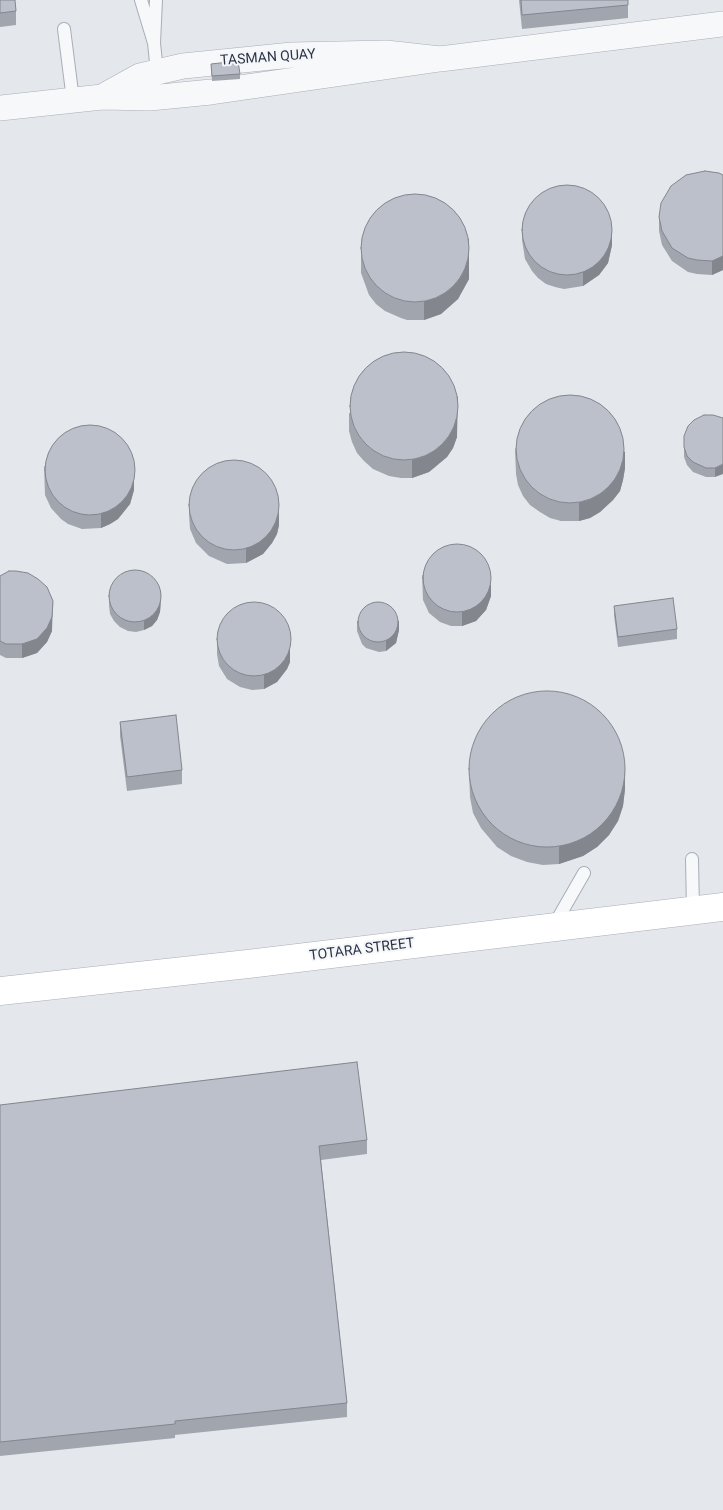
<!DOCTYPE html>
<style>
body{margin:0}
canvas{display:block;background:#e4e7ec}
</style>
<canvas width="723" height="1510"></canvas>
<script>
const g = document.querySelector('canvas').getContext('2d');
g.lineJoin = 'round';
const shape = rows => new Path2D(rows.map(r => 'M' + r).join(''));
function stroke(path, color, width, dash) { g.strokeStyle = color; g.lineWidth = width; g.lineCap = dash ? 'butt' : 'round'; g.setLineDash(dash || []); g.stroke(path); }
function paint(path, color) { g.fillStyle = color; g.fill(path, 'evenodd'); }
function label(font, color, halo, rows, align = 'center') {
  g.font = font + ' Roboto,sans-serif'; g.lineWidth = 4; g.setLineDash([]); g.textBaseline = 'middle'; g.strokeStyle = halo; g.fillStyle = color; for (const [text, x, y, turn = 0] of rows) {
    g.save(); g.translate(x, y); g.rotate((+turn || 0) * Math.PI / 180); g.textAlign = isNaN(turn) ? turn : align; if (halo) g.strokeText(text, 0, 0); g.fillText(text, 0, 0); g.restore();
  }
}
const lane = shape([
 [141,0,154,43,156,0],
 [64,29,73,100],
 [154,43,157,72,156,75],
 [692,859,693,910],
 [553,927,584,873]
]);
const street = shape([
 [386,53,440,59,211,92,150,98,102,97,140,76,183,66,292,55,386,53],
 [440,59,723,24],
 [0,108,102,97]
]);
const secondary = shape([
 [0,991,248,964,723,907]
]);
stroke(lane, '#a9aeb7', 14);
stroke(street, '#a9aeb7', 26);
stroke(secondary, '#a9aeb7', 29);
stroke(lane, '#f7f8fa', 12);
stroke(street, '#f7f8fa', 25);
stroke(secondary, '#fff', 28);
paint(shape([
 [0,0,16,11,16,25,0,27],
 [519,0,628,0,628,18,522,29],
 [211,64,240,74,240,79,212,81],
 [723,175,723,270,712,275,697,274,688,272,672,261,662,245,659,231,659,217],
 [522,226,612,245,608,263,599,275,583,286,564,289,555,287,546,284,538,278,532,271,525,259,522,240],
 [361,255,469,279,458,299,441,314,424,320,407,320,401,318,385,311,376,304,369,295,361,273],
 [349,413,457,437,453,448,447,457,429,472,412,478,401,478,389,476,373,469,364,461,357,453,352,442,349,431],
 [723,418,715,477,706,477,693,472,687,465,684,457,684,436],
 [515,450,625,468,623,480,620,491,613,500,600,512,590,518,579,521,561,521,550,518,540,512,530,505,523,496,518,485,516,474],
 [44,466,134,490,130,504,118,519,110,524,101,528,82,529,68,524,61,519,51,508,45,495],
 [189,501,279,525,277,534,272,543,263,554,246,563,227,564,209,556,196,543,190,529,189,515],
 [422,575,491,596,486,610,476,621,462,626,451,626,440,622,429,613,423,600],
 [0,576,52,631,47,642,37,653,22,658,6,658,0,655],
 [109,596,161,603,160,612,157,620,152,626,144,630,136,632,128,631,120,627,114,621,110,614,109,605],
 [614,606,677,629,677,639,618,647,614,615],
 [357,621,399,630,396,643,386,651,379,652,366,648,362,644,357,631],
 [217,640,290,654,290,662,287,669,277,682,264,689,252,690,240,687,227,679,219,666,217,654],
 [120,722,182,770,182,784,127,791,120,736],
 [469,771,625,789,623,806,618,821,609,835,597,847,583,856,559,864,543,865,527,862,511,856,497,847,481,828,473,813,470,797],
 [0,1105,367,1140,367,1154,321,1160,347,1403,347,1417,175,1435,175,1438,0,1456]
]), '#a1a5ae');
paint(shape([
 [612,231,612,245,608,263,599,275,583,286,583,272],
 [469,238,469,279,458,299,441,314,424,320,424,302],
 [723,256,723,270,712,275,712,261],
 [458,396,457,437,453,448,447,457,429,472,412,478,412,460],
 [625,451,625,468,623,480,620,491,613,500,600,512,590,518,579,521,579,503],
 [723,464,723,474,715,477,715,468],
 [134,476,134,490,130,504,118,519,110,524,101,528,101,514],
 [279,511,279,525,277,534,272,543,263,554,246,563,246,549],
 [491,582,491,596,486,610,476,621,462,626,462,612],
 [161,594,160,612,157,620,152,626,144,630,144,621],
 [53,601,52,631,47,642,37,653,22,658,22,644],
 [399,620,399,630,396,643,386,651,386,641],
 [290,640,290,662,287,669,277,682,264,689,264,675],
 [625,771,625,789,623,806,618,821,609,835,597,847,583,856,559,864,559,847]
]), '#83868d');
const building = shape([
 [0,0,15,0,16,11,0,13,0,0],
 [521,0,628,0,628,5,522,15,521,0],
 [238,61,240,74,212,76,211,64,238,61],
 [705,171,719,173,723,175,723,256,712,261,697,260,688,258,672,248,662,231,659,217,661,203,671,186,686,175,705,171],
 '522 230a45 45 0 1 1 90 0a45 45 0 1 1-90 0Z',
 '361 248a54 54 0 1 1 108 0a54 54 0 1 1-108 0Z',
 '350 406a54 54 0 1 1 108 0a54 54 0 1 1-108 0Z',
 '516 449a54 54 0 1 1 108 0a54 54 0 1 1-108 0Z',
 [704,415,713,415,723,418,723,464,715,468,706,468,693,462,687,456,684,447,684,436,688,426,694,420,704,415],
 '45 470a45 45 0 1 1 90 0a45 45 0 1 1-90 0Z',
 '189 505a45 45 0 1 1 90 0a45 45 0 1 1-90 0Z',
 '423 578a34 34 0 1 1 68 0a34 34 0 1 1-68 0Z',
 '109 596a26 26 0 1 1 52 0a26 26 0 1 1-52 0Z',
 [9,571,16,571,28,573,38,579,47,587,53,601,52,617,47,628,37,639,22,644,6,644,0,641,0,576,9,571],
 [673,598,677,629,618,637,614,606,673,598],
 '358 622a20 20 0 1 1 40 0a20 20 0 1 1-40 0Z',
 '217 639a37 37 0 1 1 74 0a37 37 0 1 1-74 0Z',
 '469 769a78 78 0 1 1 156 0a78 78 0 1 1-156 0Z',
 [176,715,182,770,127,777,120,722,176,715],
 [357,1062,367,1140,319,1146,347,1403,175,1421,175,1424,0,1442,0,1105,357,1062]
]);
paint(building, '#bbc0ca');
stroke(building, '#83868d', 1);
label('14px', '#2b3445', '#f4f6f9', [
 ["TASMAN QUAY",268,58,-4],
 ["TOTARA STREET",362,950,-7]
]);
</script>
